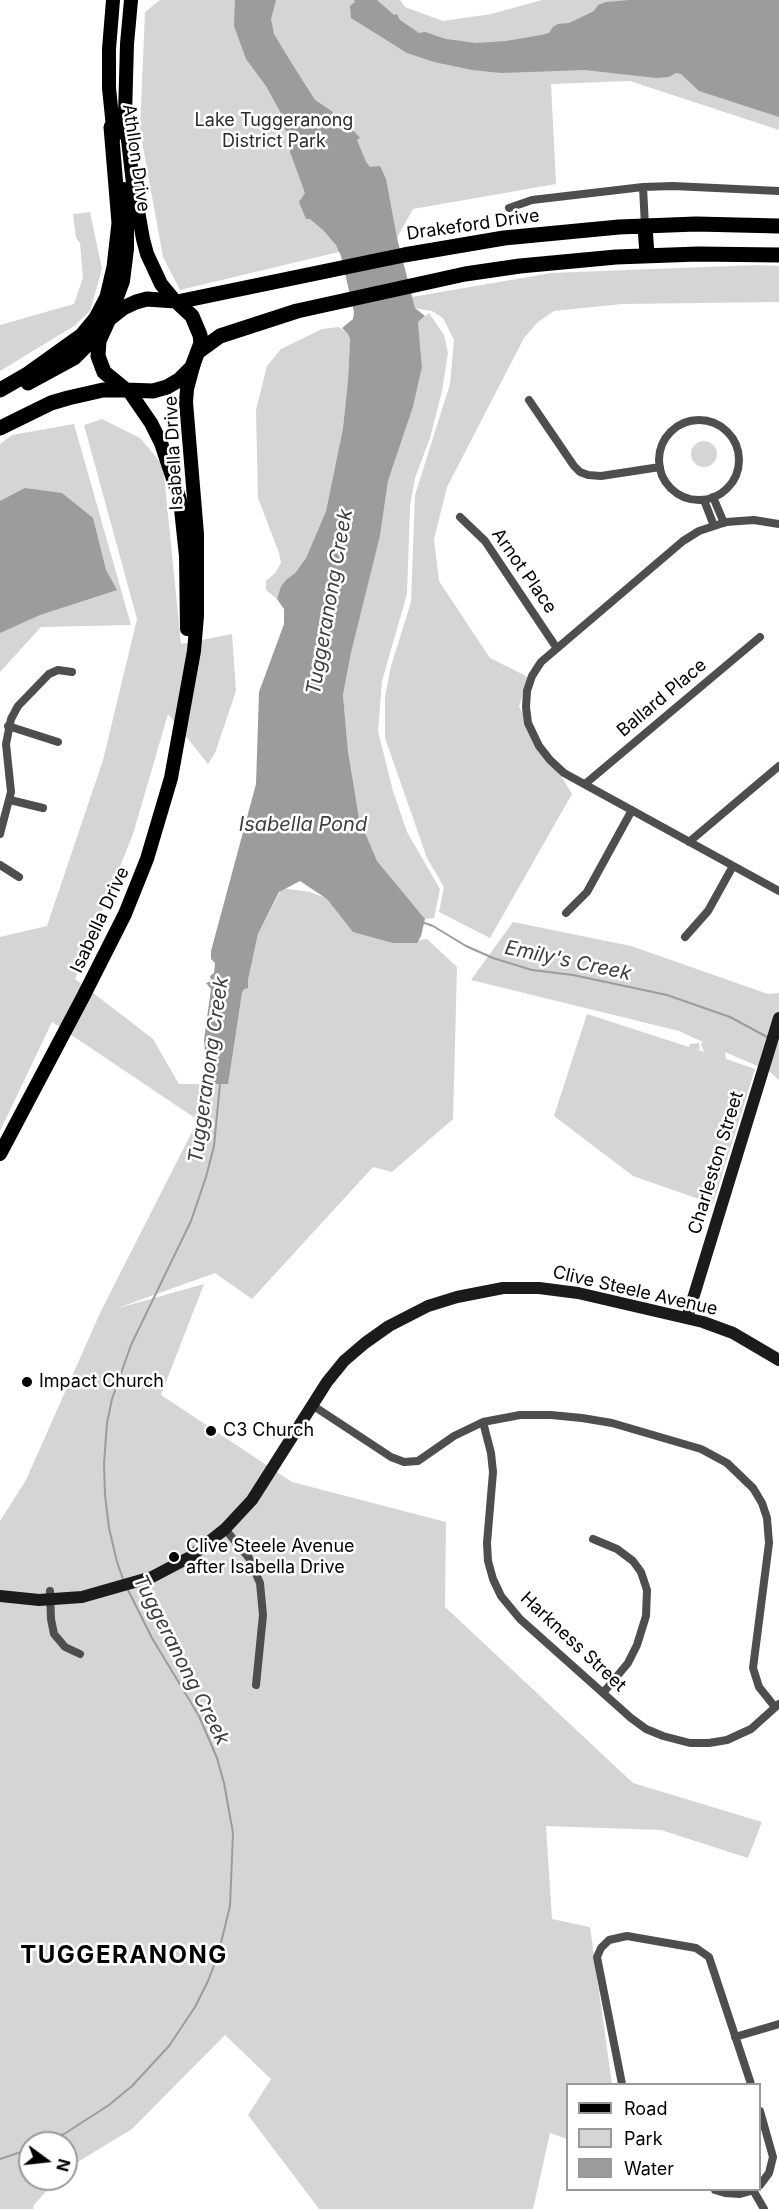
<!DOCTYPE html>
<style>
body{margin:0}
#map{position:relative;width:779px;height:2209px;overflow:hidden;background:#fff;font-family:Inter,sans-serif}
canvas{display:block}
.legend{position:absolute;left:566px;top:2083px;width:195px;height:108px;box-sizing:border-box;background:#fff;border:2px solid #999;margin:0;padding:8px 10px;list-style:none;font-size:18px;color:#000}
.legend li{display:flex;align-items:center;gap:12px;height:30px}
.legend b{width:30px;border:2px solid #999}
.north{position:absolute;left:18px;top:2131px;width:60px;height:60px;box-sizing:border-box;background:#fff;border:2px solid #999;border-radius:50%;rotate:105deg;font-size:16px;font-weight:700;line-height:24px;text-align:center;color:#000}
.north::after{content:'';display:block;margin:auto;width:21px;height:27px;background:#000;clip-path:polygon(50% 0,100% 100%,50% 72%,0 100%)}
</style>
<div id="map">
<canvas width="779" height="2209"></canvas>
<ul class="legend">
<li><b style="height:8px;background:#000"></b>Road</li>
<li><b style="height:16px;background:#d5d5d5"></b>Park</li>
<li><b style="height:16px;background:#9c9c9c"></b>Water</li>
</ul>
<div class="north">N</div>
</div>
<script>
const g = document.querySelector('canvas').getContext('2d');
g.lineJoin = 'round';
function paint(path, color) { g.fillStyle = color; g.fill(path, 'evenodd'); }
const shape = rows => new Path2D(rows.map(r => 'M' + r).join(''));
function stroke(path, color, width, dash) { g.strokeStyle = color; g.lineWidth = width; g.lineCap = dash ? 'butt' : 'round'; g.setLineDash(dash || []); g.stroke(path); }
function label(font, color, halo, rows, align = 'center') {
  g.font = font + ' Inter,sans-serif'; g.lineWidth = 5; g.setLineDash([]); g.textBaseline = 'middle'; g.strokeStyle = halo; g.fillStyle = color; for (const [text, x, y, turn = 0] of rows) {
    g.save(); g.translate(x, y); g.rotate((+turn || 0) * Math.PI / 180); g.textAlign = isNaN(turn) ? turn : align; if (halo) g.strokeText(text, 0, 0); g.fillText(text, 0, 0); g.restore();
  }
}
paint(shape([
 [160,0,400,0,405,7,443,21,491,14,542,0,779,0,779,130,630,81,551,84,556,184,413,209,397,238,180,290,163,257,140,130,145,12],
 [90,212,102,269,90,311,74,326,0,371,0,325,74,304,83,278,80,243,76,238,73,214],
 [757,265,779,266,779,302,622,304,554,311,538,322,524,338,447,487,434,539,439,581,490,658,528,677,519,707,572,794,490,938,439,912,444,887,427,858,385,738,385,697,391,666,411,602,415,495,450,384,454,340,443,318,432,311,415,308,412,297,551,273],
 [429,313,444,335,448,353,442,391,430,438,415,478,410,506,407,594,382,681,378,731,393,791,407,832,440,889,434,918,425,919,377,861,359,818,348,751,343,695,351,653,380,536,388,481,413,407,422,367,418,322],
 [339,327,348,334,350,339,348,380,343,428,326,511,306,558,295,573,287,579,281,586,277,599,266,590,266,581,275,573,281,563,279,553,258,498,256,410,267,366,281,349,322,329],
 [102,419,140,438,163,465,181,644,232,634,236,691,215,753,208,764,168,714,133,834,75,979,153,1039,179,1084,227,1084,242,993,248,980,258,934,282,888,310,892,351,907,409,942,427,939,457,967,453,1119,392,1172,373,1167,252,1299,215,1273,115,1309,204,1284,161,1395,292,1482,446,1522,445,1607,633,1783,762,1822,748,1858,661,1830,546,1826,552,1919,590,1927,612,2084,568,2084,567,2139,550,2133,533,2209,319,2209,248,2115,271,2079,225,2035,132,2129,66,2169,66,2143,30,2143,30,2179,57,2179,34,2205,33,2209,0,2209,0,1521,26,1480,100,1313,198,1120,52,1022,0,1131,0,937,47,926,103,760,137,619,84,425],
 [74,424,131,625,41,627,0,672,0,444,12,435],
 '691 454a13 13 0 1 1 26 0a13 13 0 1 1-26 0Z',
 [513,922,631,946,768,994,779,993,779,1080,769,1071,725,1052,726,1059,755,1069,713,1204,633,1176,554,1116,587,1014,689,1047,690,1044,699,1043,700,1049,696,1049,704,1052,701,1044,703,1042,679,1031,471,980]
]), '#d5d5d5');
paint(shape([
 [235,0,276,0,271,19,274,34,289,59,315,100,333,112,329,120,341,122,351,128,360,138,357,140,366,162,370,167,380,166,386,179,397,238,415,308,425,316,418,322,422,367,413,407,388,481,380,536,351,653,343,695,348,751,359,818,377,861,425,919,421,936,417,943,393,943,353,932,327,899,300,881,279,892,258,934,248,980,248,988,244,989,242,993,228,1084,208,1084,204,1040,211,989,206,983,211,981,210,976,214,973,215,963,211,959,211,951,256,784,259,692,284,624,284,609,277,599,281,586,287,579,295,573,306,558,326,511,343,428,348,380,350,339,348,334,342,328,353,319,354,312,341,256,336,245,323,230,310,219,306,219,299,202,305,193,290,152,292,135,285,130,282,115,266,86,246,59,234,26],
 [354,0,377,0,394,15,397,14,400,20,419,33,425,32,446,39,476,43,506,41,541,35,549,33,553,27,558,24,569,23,594,11,598,5,606,2,630,0,779,0,779,117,699,91,681,74,676,73,669,77,656,78,585,70,501,73,472,70,434,62,407,53,351,18,350,6,355,2],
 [25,488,62,493,93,518,106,570,117,590,40,615,0,633,0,501]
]), '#9c9c9c');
stroke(shape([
 [422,922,433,926,466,946,493,958,532,970,573,975,667,995,730,1017,769,1038],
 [123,1579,117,1562,109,1528,105,1495,104,1464,107,1423,112,1399,131,1345,191,1221,206,1177,214,1146,220,1084],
 [45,2143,64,2134,109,2105,132,2086,169,2046,195,2007,208,1981,218,1955,230,1906,233,1833,224,1783,217,1758,199,1716,152,1638,128,1590],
 [0,2159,30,2149]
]), '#9c9c9c', 2);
stroke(shape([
 [643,187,645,226],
 [509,208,532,200,643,187,673,186,779,191],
 [529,400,574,466,580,472,588,475,601,476,660,467],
 '659 460a40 40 0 1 1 80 0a40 40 0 1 1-80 0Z',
 [713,497,724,523],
 [704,500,714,526],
 [460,517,485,541,556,647],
 [779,524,754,520,726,522,699,531,683,541,541,662,532,676,527,691,526,707,528,723,539,746,550,760,564,773,779,891],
 [8,726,58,742],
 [585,784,760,637],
 [10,800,43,808],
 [0,834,11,792,6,744,11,719,18,706,49,674,58,670,72,672],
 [689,842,779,766],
 [0,865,19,877],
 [566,913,587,892,632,810],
 [685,937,708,911,733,866],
 [312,1405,391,1457,404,1462,418,1461,454,1436,483,1422,520,1415,551,1415,582,1418,612,1423,701,1449,727,1463,753,1488,762,1503,767,1518,769,1543,753,1668,759,1687,775,1707],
 [483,1422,491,1453,493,1472,487,1543,488,1561,493,1579,501,1596,520,1619,631,1718,646,1729,663,1736,690,1743,709,1743,727,1740,751,1729,779,1704],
 [225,1529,249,1558,260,1583,263,1615,256,1685],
 [593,1539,617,1549,633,1561,641,1572,647,1590,646,1616,637,1645,628,1663,603,1693],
 [50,1591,51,1619,54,1634,65,1647,80,1654],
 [735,2037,779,2024],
 [622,2084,597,1957,601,1948,609,1940,627,1936,696,1948,709,1957,751,2084],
 [760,2111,773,2157,769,2173,760,2185],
 [715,2190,725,2193,740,2194,754,2190],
 [753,2190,764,2209]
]), '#4e4e4e', 8);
stroke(shape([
 [687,1318,779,1018],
 [0,1596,39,1600,82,1597,152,1577,190,1557,225,1529,252,1500,327,1382,344,1361,365,1343,389,1326,428,1306,457,1297,503,1288,539,1288,578,1293,703,1322,733,1333,779,1360]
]), '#1b1b1b', 12);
stroke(shape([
 [113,0,109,49,109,88,114,137],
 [131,0,127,44,125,115,133,183,143,239,147,254,161,284,175,301,177,302],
 [109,319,123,281,127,249,127,218,123,189],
 [129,391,151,423,161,443,180,500,186,556,187,629],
 [0,1154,83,997,125,914,147,859,171,778,194,651,197,616,197,534,186,402,187,389,194,363]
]), '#000', 14);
stroke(shape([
 [645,226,647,255],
 [175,301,147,299,136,302,123,308,109,319,99,341,98,356,104,372,126,390,153,391,167,387,179,380,192,367,201,343,200,335,192,316,177,302],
 [177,302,404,255,504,238,619,227,696,224,779,226],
 [198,352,220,336,297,311,465,274,520,266,616,257,698,254,779,255],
 [28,383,74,358,101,331],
 [0,390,26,375,82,335,96,318,107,297,114,267,119,223,111,127],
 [0,428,51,403,68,398,103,390,126,390]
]), '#000', 15);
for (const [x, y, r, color] of [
 [27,1382,6,"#000"],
 [211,1431,6,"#000"],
 [174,1557,6,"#000"]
]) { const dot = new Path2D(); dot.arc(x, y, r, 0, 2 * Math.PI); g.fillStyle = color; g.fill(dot); stroke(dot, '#fff', 2); }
label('18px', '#2c2c2c', '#fff', [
 ["Lake Tuggeranong",274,121],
 ["District Park",274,142]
]);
label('18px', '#000', '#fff', [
 ["Athllon Drive",136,158,82],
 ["Drakeford Drive",473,225,-8],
 ["Isabella Drive",174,453,-93],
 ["Arnot Place",524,571,55],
 ["Ballard Place",662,698,-40],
 ["Isabella Drive",100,920,-65],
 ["Charleston Street",716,1163,-73],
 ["Clive Steele Avenue",635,1291,13],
 ["Harkness Street",573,1642,43]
]);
label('18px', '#000', '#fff', [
 ["Impact Church",39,1382],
 ["C3 Church",223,1431],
 ["Clive Steele Avenue",186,1547],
 ["after Isabella Drive",186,1568]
], 'left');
label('italic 20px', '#3d3d3d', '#fff', [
 ["Tuggeranong Creek",330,602,-80],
 ["Isabella Pond",303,825],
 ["Emily's Creek",568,961,12],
 ["Tuggeranong Creek",209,1070,-82],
 ["Tuggeranong Creek",181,1660,63]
]);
g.letterSpacing = '1.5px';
label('bold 24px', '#000', '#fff', [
 ["TUGGERANONG",124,1956]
]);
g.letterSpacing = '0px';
</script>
